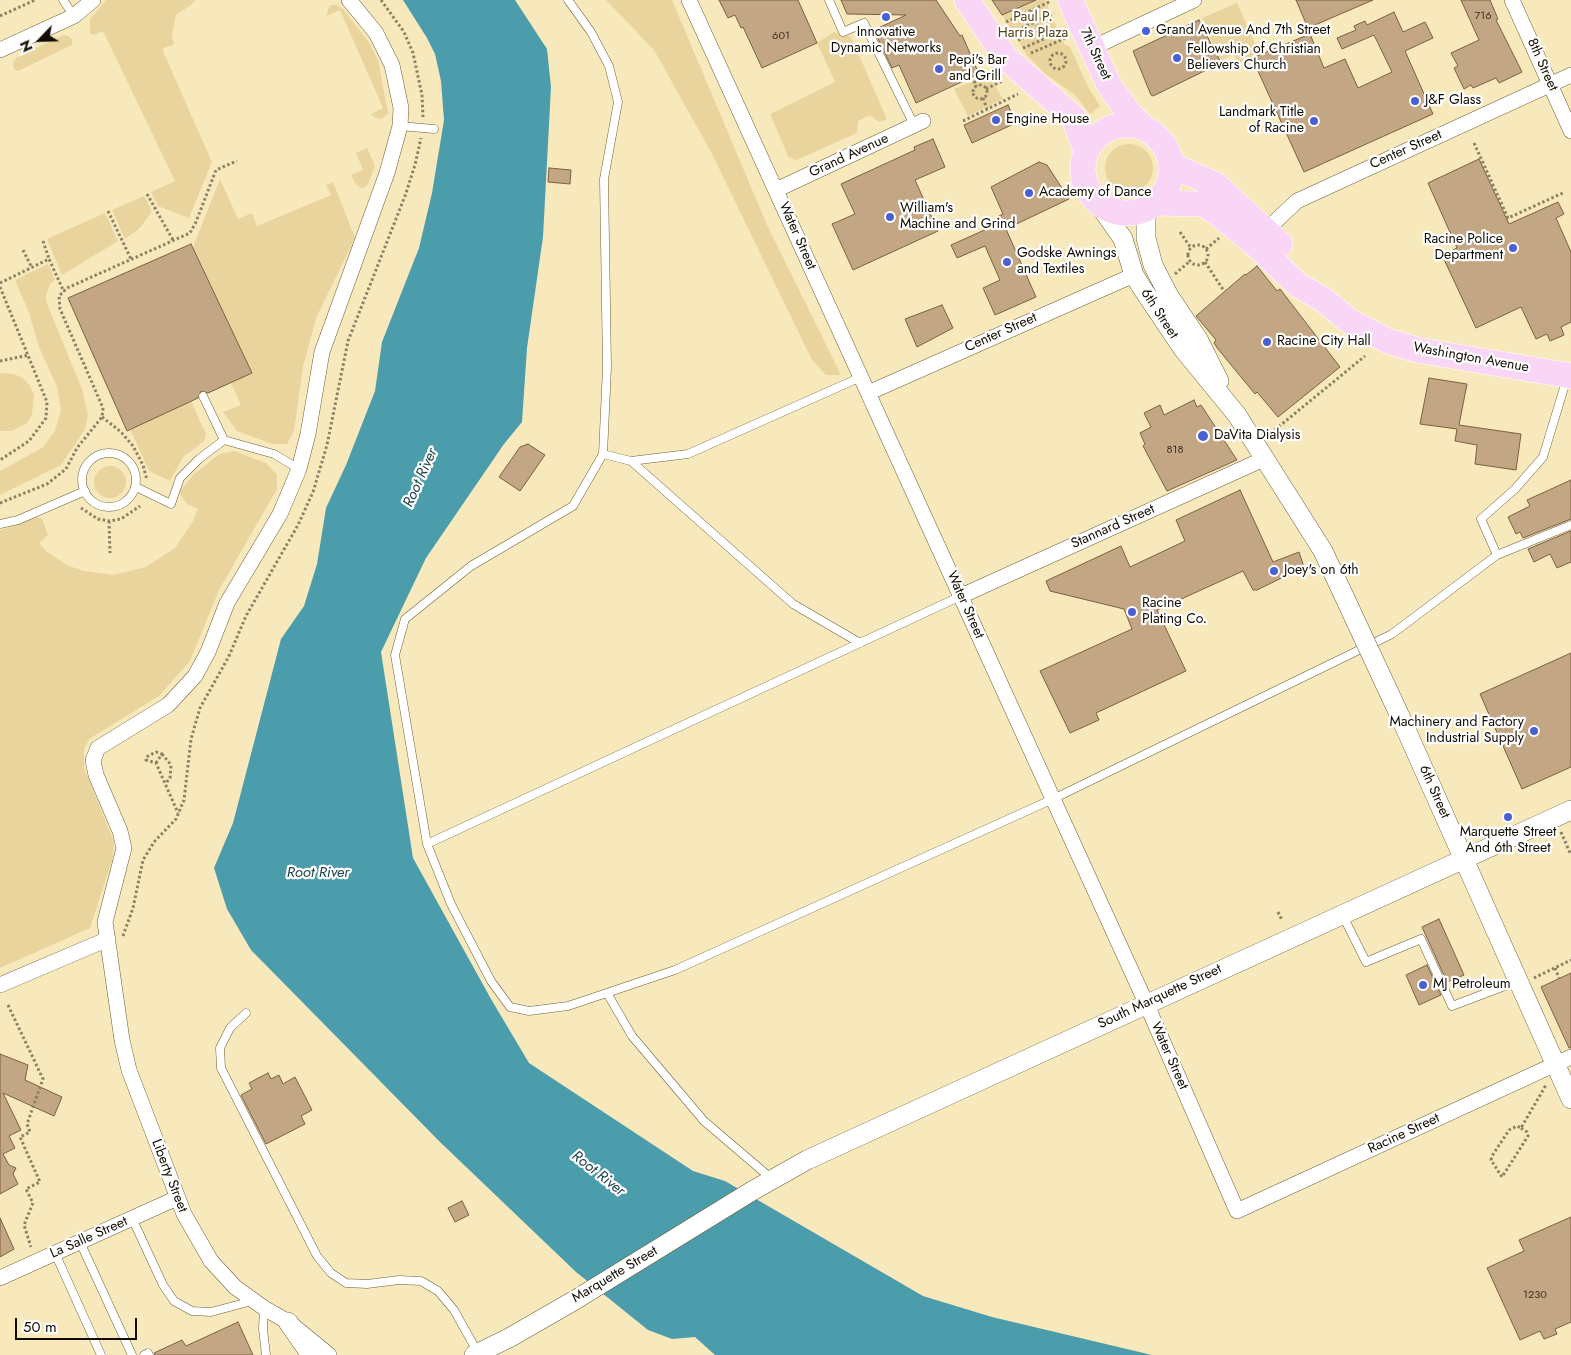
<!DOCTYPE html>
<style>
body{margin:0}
#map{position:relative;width:1571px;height:1355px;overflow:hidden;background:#f8e9bd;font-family:Jost,sans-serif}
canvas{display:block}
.north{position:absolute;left:15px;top:15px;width:50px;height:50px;-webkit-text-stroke:4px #fff;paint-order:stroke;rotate:246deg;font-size:14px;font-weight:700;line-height:20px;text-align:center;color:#110c01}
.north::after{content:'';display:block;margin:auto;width:18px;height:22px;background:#110c01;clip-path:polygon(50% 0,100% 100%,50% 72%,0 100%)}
.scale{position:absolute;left:15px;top:1318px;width:122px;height:22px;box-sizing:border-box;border:2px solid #110c01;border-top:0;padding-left:6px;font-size:15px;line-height:18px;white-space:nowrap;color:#110c01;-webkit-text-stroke:4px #fff;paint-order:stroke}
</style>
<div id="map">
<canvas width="1571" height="1355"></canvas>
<div class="north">N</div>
<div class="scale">50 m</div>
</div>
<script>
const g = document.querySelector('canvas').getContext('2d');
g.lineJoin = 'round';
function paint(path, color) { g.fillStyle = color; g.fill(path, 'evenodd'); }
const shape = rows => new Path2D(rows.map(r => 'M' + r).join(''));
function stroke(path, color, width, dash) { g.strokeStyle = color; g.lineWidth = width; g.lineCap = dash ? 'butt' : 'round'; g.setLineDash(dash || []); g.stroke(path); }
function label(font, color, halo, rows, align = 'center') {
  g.font = font + ' Jost,sans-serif'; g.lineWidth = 4.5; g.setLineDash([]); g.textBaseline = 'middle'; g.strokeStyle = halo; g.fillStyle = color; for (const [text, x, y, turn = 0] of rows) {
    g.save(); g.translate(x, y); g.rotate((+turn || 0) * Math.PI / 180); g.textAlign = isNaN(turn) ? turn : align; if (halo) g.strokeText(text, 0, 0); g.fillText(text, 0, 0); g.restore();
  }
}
paint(shape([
 [106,0,195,0,191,5,176,15,172,35,174,44,162,49,212,162,189,218,158,206,151,192,175,181,103,31,94,35,90,33,90,19],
 [606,0,672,0,767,225,841,375,826,375,812,360,712,154,654,50],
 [1036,0,1045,0,1064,44,1070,47,1088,87,1100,106,1090,114,1075,95,1044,73,1027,55,1002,15],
 [1237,3,1260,55,1239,65,1234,54,1220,61,1202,18],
 [331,5,337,5,343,9,368,41,378,60,388,113,382,119,376,118,371,114,383,108,340,10,327,16,328,9],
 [834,32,851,37,887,119,879,122,870,115,858,121,857,133,794,161,792,157,789,158,770,114,835,82,817,43],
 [63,35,69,36,72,39,72,45,18,71,14,69,13,63,16,58],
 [988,74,1003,99,968,116,954,89],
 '1105 168a24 24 0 1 1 48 0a24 24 0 1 1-48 0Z',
 [367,148,375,166,367,186,362,188,356,185,351,175,363,170,356,153],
 [220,179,238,219,252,213,257,226,331,195,326,185,333,182,355,238,316,318,303,367,294,431,287,444,272,444,237,431,223,412,241,405,231,383,252,373,193,247],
 [144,196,152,211,140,228,125,239,112,210],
 [105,213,118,241,62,275,47,239],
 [48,264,55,280,50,284,46,296,47,304,82,389,88,414,85,429,61,465,0,495,0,471,42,448,55,431,61,410,57,387,39,347,28,310,15,280],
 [0,373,14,374,23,378,30,386,34,395,32,415,27,423,12,431,0,431],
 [191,401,206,434,204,441,183,457,170,481,149,471,130,429],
 [234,451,266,463,277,475,277,489,219,590,190,661,159,696,89,739,84,750,84,768,114,842,113,857,90,928,0,968,0,530,22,523,36,516,42,519,48,535,39,543,47,552,69,566,84,571,114,575,146,567,175,548,193,521,198,509,187,504,179,492,194,474,220,454],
 '94 482a16 16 0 1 1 32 0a16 16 0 1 1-32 0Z'
]), '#e8d49c');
paint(shape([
 [403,0,515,0,547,49,551,87,543,237,527,348,522,422,504,444,426,558,381,652,413,858,491,999,529,1063,693,1171,725,1181,923,1296,992,1317,1152,1355,715,1355,695,1337,672,1339,648,1330,576,1272,440,1142,251,950,227,909,214,868,233,823,281,639,304,606,317,564,326,508,346,465,375,391,382,342,419,248,432,193,444,120,441,81,435,54,427,38]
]), '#4c9dac');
const building = shape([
 [719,0,798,0,817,43,762,68,743,27,741,28,735,15,728,18,719,0],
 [841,0,936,0,960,36,962,35,979,74,916,103,899,65,892,68,874,30,906,15,847,14,841,0],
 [992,0,1036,0,1002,15,992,0],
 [1296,0,1373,0,1308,28,1296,0],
 [1461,0,1490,0,1498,19,1496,20,1522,72,1499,83,1496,78,1473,88,1471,85,1464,89,1454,68,1458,66,1451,53,1479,40,1461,0],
 [1394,12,1403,32,1425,22,1433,38,1405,51,1433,114,1304,172,1252,58,1310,34,1324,68,1345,59,1358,88,1392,72,1374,35,1342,49,1337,38,1356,30,1354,26,1365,21,1367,25,1394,12],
 [1199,20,1221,63,1153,96,1151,95,1133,51,1199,20],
 [1008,105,1016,123,972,143,964,125,1008,105],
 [933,139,945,167,915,180,938,231,853,270,832,224,855,214,841,184,915,150,914,147,933,139],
 [1479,159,1509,224,1558,202,1564,214,1556,218,1571,252,1571,322,1561,327,1564,335,1550,341,1547,334,1536,339,1521,307,1476,328,1442,255,1457,248,1428,183,1479,159],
 [1039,162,1047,165,1069,199,1006,229,1036,297,995,315,983,288,1000,280,985,246,957,258,951,245,1000,223,997,217,1003,214,991,187,1039,162],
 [549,168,571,170,570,184,548,182,549,168],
 [191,244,252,373,208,393,201,391,198,398,127,431,68,298,191,244],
 [1257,266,1277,291,1280,289,1340,367,1278,417,1257,392,1255,394,1218,349,1214,343,1216,340,1196,316,1245,274,1246,275,1257,266],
 [942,305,953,328,917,347,905,319,942,305],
 [1429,378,1467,384,1459,425,1521,434,1516,470,1475,464,1477,445,1455,441,1457,429,1420,424,1429,378],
 [1194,400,1197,407,1201,405,1237,460,1167,491,1143,446,1145,444,1140,433,1151,427,1144,413,1160,405,1164,415,1194,400],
 [528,444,545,455,520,491,499,477,520,447,528,444],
 [1571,480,1571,519,1523,538,1520,532,1516,534,1508,517,1530,506,1527,500,1571,480],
 [1240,490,1273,562,1299,552,1304,567,1257,590,1253,590,1243,571,1157,610,1186,671,1096,713,1099,720,1070,733,1040,671,1132,629,1124,609,1050,591,1046,581,1121,546,1130,567,1185,541,1176,520,1240,490],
 [1571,531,1571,562,1557,568,1550,554,1534,562,1528,549,1571,531],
 [1571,653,1571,767,1522,789,1480,694,1571,653],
 [1439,919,1464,975,1447,982,1422,927,1439,919],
 [1427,965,1441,995,1419,1005,1406,975,1427,965],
 [1571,973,1571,1048,1569,1048,1541,987,1571,973],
 [0,1054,28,1065,25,1080,62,1097,54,1116,3,1093,21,1130,9,1136,15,1148,3,1154,9,1165,16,1168,13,1174,18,1184,0,1194,0,1054],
 [268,1073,271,1079,279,1075,283,1084,295,1077,312,1110,301,1116,305,1124,266,1144,241,1095,252,1089,249,1083,268,1073],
 [462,1201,469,1215,455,1222,448,1208,462,1201],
 [1571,1217,1571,1322,1555,1329,1557,1334,1544,1339,1540,1331,1520,1340,1487,1268,1524,1251,1519,1240,1571,1217],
 [0,1218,14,1249,0,1257,0,1218],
 [238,1322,253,1355,155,1355,154,1353,182,1340,186,1346,238,1322]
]);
paint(building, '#c3a683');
stroke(building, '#7b603f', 1);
const service = shape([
 [63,0,74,16],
 [568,0,591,32,609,66,618,102,604,179,607,367,603,454,573,506,471,566,405,619,395,655,427,844,451,904,491,981,510,1007,529,1011,568,1006,675,970,1053,799,1392,634,1497,555,1571,525],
 [829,0,843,32,864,23,914,125],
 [400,126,434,129],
 [224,440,274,454,299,469],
 '82 480a27 27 0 1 1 54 0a27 27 0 1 1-54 0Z',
 [603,454,631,461,688,454,861,377],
 [631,461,793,604,860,643],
 [136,487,171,504,180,478,199,459,224,440,203,396],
 [0,524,18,520,85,491],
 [1497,555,1481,519,1515,489,1543,457,1567,378],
 [427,844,961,596],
 [1343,916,1366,962,1421,939,1452,1006,1518,981],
 [607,993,632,1036,704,1121,772,1179],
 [246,1013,230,1028,220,1048,221,1068,317,1256,331,1273,346,1283,367,1284,399,1280,421,1281,438,1291,454,1310,478,1353],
 [132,1218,163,1285,174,1301,192,1311,211,1312,252,1301],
 [80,1242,132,1355],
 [55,1253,101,1355],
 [264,1308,263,1329,266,1355],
 [144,1355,148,1353,149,1355]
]);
const minor = shape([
 [689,0,1146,1003,1237,1211,1571,1057],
 [1512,0,1571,131],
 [1092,48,1194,0],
 [0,50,74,16,93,0],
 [776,190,923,121],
 [1261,235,1297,201,1571,75],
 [868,393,1134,275],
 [961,596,1266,458],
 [0,985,108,939],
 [0,1278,177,1198],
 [329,1355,290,1323,264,1308,235,1287,211,1261,184,1214,129,1070,122,1040,105,922,124,848,120,831,96,775,93,760,98,748,168,705,195,676,208,652,227,603,280,514,299,469,308,434,322,352,387,173,400,126,401,108,392,65,376,33,349,0]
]);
const tertiary = shape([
 [1098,203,1123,239,1134,275,1144,291,1183,349,1237,415,1323,551],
 [1146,210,1146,238,1153,265,1169,296,1198,339,1219,381],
 [1399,714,1571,1099],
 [288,1322,311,1355],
 [474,1355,509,1338,575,1300,752,1191,807,1160,1571,810]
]);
const primary = shape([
 [967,0,1005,57,1074,118,1086,151],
 [1070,0,1109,85,1129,113,1144,128],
 '1083 169a44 44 0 1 1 88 0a44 44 0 1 1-88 0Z',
 [1171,165,1216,185,1280,244],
 [1156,203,1202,204,1216,212,1254,243,1298,285,1324,300,1349,321,1388,341,1417,350,1571,376]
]);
stroke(service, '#6c5e37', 9);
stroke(minor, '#6c5e37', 16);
stroke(tertiary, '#6c5e37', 20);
stroke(primary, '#fff', 26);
stroke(shape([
 [381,0,404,32,413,53,422,95,423,117],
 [1031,11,1043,39],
 [0,16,35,0],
 [1006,22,1049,2],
 [1013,32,1054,13],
 [1018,40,1039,31],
 [1023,48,1063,31],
 '1050 61a8 8 0 1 1 16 0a8 8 0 1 1-16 0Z',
 [1031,53,1066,38],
 [974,81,977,86],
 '973 92a7 7 0 1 1 14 0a7 7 0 1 1-14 0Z',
 [986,89,1002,81],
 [983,98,987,109],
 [963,121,1018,94],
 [1474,143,1508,218,1565,192],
 [147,194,173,240],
 [108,211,131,259],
 [1180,232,1191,248],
 [43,241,49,259],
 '1188 255a10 10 0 1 1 20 0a10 10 0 1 1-20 0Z',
 [1206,249,1219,238],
 [23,250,32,268],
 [1205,262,1224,291],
 [1175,274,1190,261],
 [0,283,49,259,64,292],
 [0,287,47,402,46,418,29,441,0,460],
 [0,361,29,355],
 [102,417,121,432,133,446,143,465,147,480],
 [1271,433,1365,356],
 [0,503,47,484,66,469,77,448,102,417,103,408,60,309,59,296,67,288,190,233,196,222,216,170,237,161],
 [81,508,98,519,109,521,121,519,140,506],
 [109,521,110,553],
 [162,754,171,765,170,778,166,783],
 [156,763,162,754,156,752,148,756,146,760,156,763,178,813],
 [1561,832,1571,855],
 [1278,912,1282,920],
 [123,936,133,908,143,860,154,842,176,819,184,800,191,739,200,708,229,656,246,616,298,525,313,492,327,445,348,341,405,196,415,165,421,138],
 [1555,968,1559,978],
 [1534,978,1571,960],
 [8,1005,43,1079,27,1124,30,1132,20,1137,40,1182,26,1189,33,1203,24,1225,31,1247],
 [1521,1128,1527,1132,1528,1136,1502,1177,1491,1160,1492,1156,1509,1130,1517,1126,1521,1128,1546,1085]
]), '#8c8165', 3, [2.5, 2.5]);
stroke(service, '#fff', 8);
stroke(minor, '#fff', 15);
stroke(tertiary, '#fff', 19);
stroke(primary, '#f9d6f5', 25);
const tertiaryBridge = shape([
 [1323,551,1399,714]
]);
stroke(tertiaryBridge, '#6c5e37', 20, []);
stroke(tertiaryBridge, '#fff', 19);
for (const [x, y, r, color] of [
 [886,17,5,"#495fd3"],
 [1146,31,5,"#495fd3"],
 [1177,58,5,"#495fd3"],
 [939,69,5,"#495fd3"],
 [1415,101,5,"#495fd3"],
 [996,120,5,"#495fd3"],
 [1314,121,5,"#495fd3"],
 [1029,193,5,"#495fd3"],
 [890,217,5,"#495fd3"],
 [1513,248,5,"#495fd3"],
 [1007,262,5,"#495fd3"],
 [1267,342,5,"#495fd3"],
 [1203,436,6,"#495fd3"],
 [1274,571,5,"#495fd3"],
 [1132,612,5,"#495fd3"],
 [1534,731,5,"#495fd3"],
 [1508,817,5,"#495fd3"],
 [1423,985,5,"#495fd3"]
]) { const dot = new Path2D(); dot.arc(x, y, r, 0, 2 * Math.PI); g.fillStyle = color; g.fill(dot); stroke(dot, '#fff', 2); }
label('11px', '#3e3222', null, [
 ["716",1483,16],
 ["601",781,36],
 ["818",1175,450],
 ["1230",1535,1295]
]);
label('14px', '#534314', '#fff', [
 ["Paul P.",1033,18],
 ["Harris Plaza",1033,34]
]);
label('14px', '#110c01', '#fff', [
 ["Grand Avenue And 7th Street",1156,31],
 ["Innovative",886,33,"center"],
 ["Dynamic Networks",886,49,"center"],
 ["Fellowship of Christian",1187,50],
 ["Believers Church",1187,66],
 ["Pepi's Bar",949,61],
 ["and Grill",949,77],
 ["J&F Glass",1425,101],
 ["Landmark Title",1304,113,"right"],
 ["of Racine",1304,129,"right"],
 ["Engine House",1006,120],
 ["Academy of Dance",1039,193],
 ["William's",900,209],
 ["Machine and Grind",900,225],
 ["Racine Police",1503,240,"right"],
 ["Department",1503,256,"right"],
 ["Godske Awnings",1017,254],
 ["and Textiles",1017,270],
 ["Racine City Hall",1277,342],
 ["DaVita Dialysis",1214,436],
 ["Joey's on 6th",1284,571],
 ["Racine",1142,604],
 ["Plating Co.",1142,620],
 ["Machinery and Factory",1524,723,"right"],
 ["Industrial Supply",1524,739,"right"],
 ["Marquette Street",1508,833,"center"],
 ["And 6th Street",1508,849,"center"],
 ["MJ Petroleum",1433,985]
], 'left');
label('14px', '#110c01', '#fff', [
 ["7th Street",1095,54,65],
 ["8th Street",1542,65,66],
 ["Center Street",1406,150,-24],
 ["Grand Avenue",849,156,-25],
 ["Water Street",797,236,66],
 ["6th Street",1159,314,57],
 ["Center Street",1001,333,-24],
 ["Washington Avenue",1471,358,10],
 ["Stannard Street",1113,527,-24],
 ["Water Street",965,605,66],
 ["6th Street",1434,792,66],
 ["South Marquette Street",1160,997,-25],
 ["Water Street",1169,1056,66],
 ["Racine Street",1404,1134,-25],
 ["Liberty Street",169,1176,69],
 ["La Salle Street",89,1238,-24],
 ["Marquette Street",615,1275,-31]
]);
label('italic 15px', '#20464d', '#fff', [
 ["Root River",421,478,-66],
 ["Root River",318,873],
 ["Root River",598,1174,38]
]);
</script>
